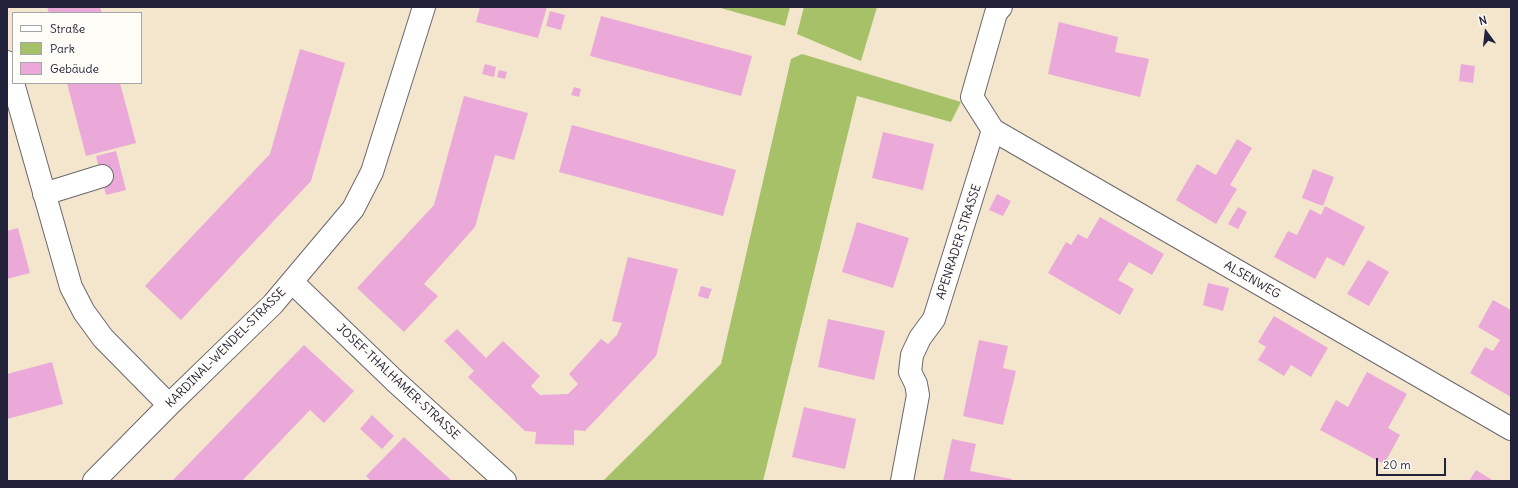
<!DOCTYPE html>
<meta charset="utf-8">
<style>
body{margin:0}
#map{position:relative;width:1518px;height:488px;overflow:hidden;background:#f3e6cc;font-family:Delius,sans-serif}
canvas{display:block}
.frame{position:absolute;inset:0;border:8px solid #22223b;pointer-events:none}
.legend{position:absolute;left:12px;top:12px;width:130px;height:72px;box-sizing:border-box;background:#fdfcf7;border:1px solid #a5a5ac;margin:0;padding:5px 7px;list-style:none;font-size:12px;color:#22223b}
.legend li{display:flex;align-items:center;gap:8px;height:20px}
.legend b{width:20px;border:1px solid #a5a5ac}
.north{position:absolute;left:1466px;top:12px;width:40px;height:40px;-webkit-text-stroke:3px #fdfcf7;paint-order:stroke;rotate:345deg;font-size:11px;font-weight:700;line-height:16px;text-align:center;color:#22223b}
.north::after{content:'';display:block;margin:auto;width:14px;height:18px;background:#22223b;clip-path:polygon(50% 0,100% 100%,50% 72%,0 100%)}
.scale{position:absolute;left:1376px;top:458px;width:70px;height:18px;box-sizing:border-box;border:2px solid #22223b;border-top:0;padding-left:5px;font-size:12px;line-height:14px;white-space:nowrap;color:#22223b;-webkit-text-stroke:3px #fdfcf7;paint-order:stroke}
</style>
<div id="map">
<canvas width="1518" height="488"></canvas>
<div class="frame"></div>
<ul class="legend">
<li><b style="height:5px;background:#fff"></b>Straße</li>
<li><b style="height:11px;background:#a6c168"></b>Park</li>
<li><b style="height:11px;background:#eba9da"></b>Gebäude</li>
</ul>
<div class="north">N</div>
<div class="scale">20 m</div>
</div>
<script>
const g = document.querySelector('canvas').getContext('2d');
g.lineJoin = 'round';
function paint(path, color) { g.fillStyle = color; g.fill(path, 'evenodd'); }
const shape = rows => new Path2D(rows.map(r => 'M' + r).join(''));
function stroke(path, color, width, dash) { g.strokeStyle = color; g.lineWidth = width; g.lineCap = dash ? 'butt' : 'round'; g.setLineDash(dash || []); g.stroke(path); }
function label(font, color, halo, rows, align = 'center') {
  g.font = font + ' Delius,sans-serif'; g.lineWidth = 4; g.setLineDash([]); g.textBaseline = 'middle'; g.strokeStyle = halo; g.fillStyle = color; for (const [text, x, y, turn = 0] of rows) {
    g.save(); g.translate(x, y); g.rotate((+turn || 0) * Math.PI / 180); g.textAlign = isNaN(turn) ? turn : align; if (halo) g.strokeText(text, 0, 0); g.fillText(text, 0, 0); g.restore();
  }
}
paint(shape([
 [717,7,790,7,785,26],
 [804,7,877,7,861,61,797,34],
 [802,54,961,102,951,122,857,96,763,481,603,481,721,364,791,59]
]), '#a6c168');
paint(shape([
 [47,7,100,7,102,13,49,13],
 [480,7,547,7,538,38,476,22],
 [550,11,565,15,561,30,546,26],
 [601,16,752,56,741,96,590,56],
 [1059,22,1118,37,1115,52,1149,59,1140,97,1048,74],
 [300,49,345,63,311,181,181,320,145,286,270,154],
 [485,64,496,67,494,77,482,74],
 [1461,64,1475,66,1473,83,1459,81],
 [499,70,507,72,505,79,497,77],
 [67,83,120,83,136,143,86,156],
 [574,87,581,89,579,97,571,95],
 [464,96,528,113,514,160,495,155,475,227,424,284,438,296,404,332,357,288,434,205],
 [572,125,736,170,723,216,559,172],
 [883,132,934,144,923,190,872,178],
 [1237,139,1252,148,1230,185,1237,189,1216,224,1176,200,1197,164,1216,175],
 [116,151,126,190,106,195,96,156],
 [1313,169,1334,177,1323,206,1302,198],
 [997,194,1011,201,1003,216,989,210],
 [1325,206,1365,227,1344,266,1327,257,1315,279,1274,257,1288,231,1297,235,1310,209,1321,215],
 [1238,207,1247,212,1238,229,1228,224],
 [1100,217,1164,254,1152,275,1129,262,1118,280,1134,289,1120,315,1048,273,1066,242,1071,245,1078,234,1087,239],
 [857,222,909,238,893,288,842,272],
 [18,228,30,273,7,279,7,231],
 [628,257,678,269,656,356,585,431,574,430,574,445,535,444,536,432,525,431,468,377,474,371,444,341,457,329,486,358,503,341,540,376,531,386,540,395,568,394,578,384,569,374,601,339,608,344,617,335,622,323,612,321],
 [1368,260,1389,272,1369,306,1347,294],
 [1208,283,1229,288,1223,311,1203,305],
 [701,286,712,289,708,299,698,296],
 [1493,300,1511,310,1511,397,1470,373,1485,347,1493,351,1500,340,1478,327],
 [1274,316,1328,348,1311,377,1291,365,1284,376,1258,360,1266,347,1258,342],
 [828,319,885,331,874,380,818,367],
 [979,340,1008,346,1003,368,1016,371,1003,425,963,416],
 [304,345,354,391,324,423,310,410,242,481,172,481],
 [52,362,63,404,7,419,7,374],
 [1367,372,1407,394,1388,428,1400,435,1384,464,1320,430,1336,400,1348,407],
 [804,407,856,419,845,469,792,457],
 [372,415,394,436,382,449,360,429],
 [404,437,452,481,371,481,366,476],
 [952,439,976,444,970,471,1012,479,1012,481,943,481],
 [1476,470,1494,481,1469,481]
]), '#eba9da');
const minor = shape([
 [7,62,71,287,84,312,103,338,169,405],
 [993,130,1511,429],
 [44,194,102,176],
 [292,282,396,382,505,481],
 [94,481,169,405,273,304,353,209,372,172,424,7],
 [902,481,918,395,916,384,910,372,912,355,920,338,934,319,993,130,972,97,996,13,1001,7]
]);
stroke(minor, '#6b676e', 24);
stroke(minor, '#fff', 22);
label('12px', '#22223b', '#fdfcf7', [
 ["APENRADER STRASSE",959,242,-72],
 ["ALSENWEG",1252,280,30],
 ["KARDINAL-WENDEL-STRASSE",226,348,-45],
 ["JOSEF-THALHAMER-STRASSE",398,382,43]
]);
</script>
